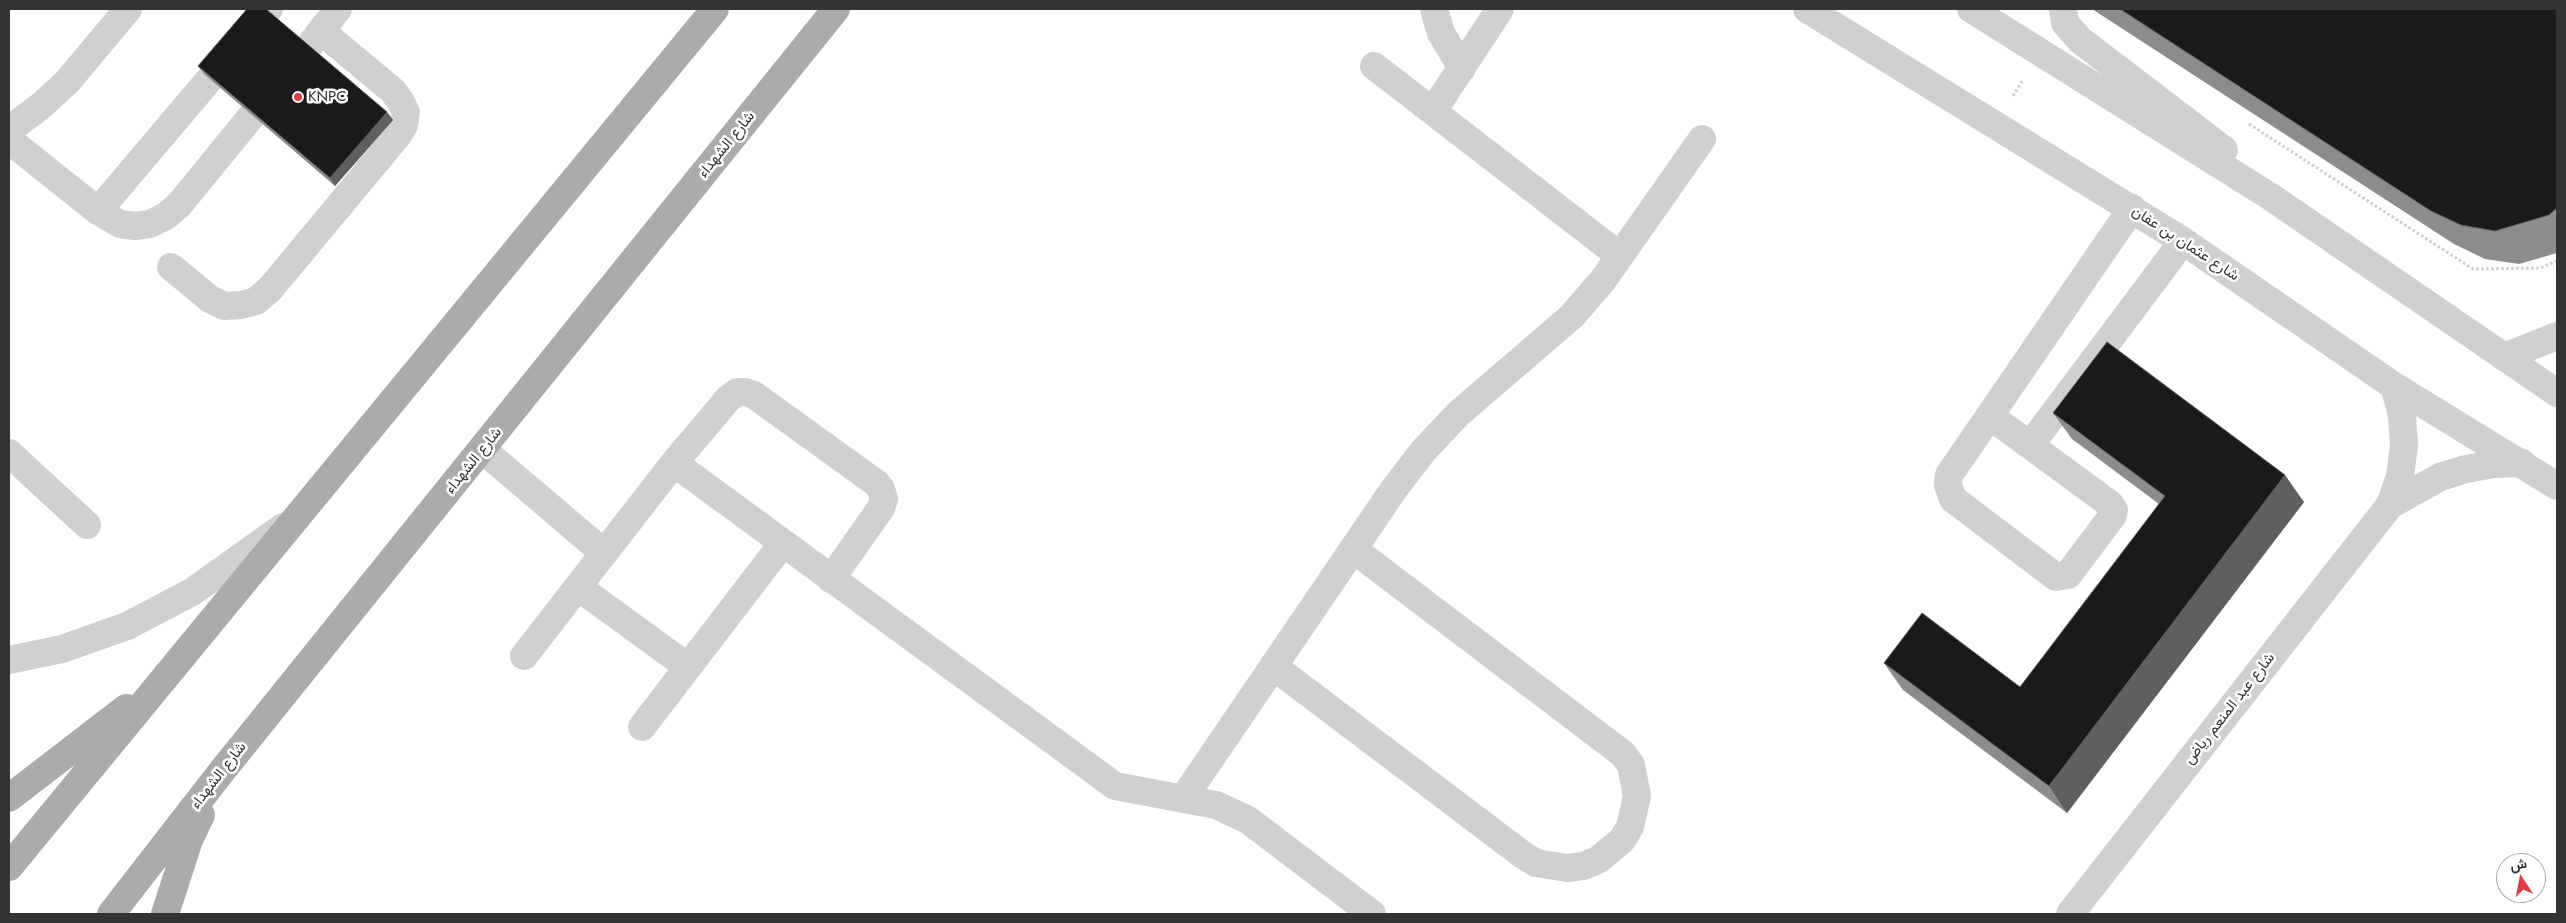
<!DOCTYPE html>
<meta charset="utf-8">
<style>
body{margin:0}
#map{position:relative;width:2566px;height:923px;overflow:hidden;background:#fff;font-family:Jost,Vazirmatn,sans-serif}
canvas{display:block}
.frame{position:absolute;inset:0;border:10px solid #333;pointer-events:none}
.north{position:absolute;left:2496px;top:853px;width:50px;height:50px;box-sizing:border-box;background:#fff;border:1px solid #adadad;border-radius:50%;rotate:349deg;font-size:14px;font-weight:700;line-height:20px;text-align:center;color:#333}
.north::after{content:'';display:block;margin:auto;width:18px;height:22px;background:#e63946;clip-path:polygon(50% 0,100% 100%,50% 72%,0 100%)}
</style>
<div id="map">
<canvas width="2566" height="923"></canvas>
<div class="frame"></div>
<div class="north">ش</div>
</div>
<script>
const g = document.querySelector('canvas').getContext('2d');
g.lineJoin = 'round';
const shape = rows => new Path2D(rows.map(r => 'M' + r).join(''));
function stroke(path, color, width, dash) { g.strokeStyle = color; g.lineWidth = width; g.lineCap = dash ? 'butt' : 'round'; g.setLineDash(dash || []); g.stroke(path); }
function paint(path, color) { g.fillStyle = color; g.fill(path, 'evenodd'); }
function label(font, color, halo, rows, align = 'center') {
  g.font = font + ' Jost,Vazirmatn,sans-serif'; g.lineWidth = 5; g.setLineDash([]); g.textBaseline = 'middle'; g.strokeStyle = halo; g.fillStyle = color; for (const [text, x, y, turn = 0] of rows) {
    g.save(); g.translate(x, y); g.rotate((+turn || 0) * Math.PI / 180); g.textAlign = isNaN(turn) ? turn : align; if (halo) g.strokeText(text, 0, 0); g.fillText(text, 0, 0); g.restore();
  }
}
stroke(shape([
 [2013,96,2023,80],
 [2249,124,2473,269,2540,268,2557,261]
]), '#cdcdcd', 3, [2.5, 2.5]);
stroke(shape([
 [1434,9,1441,33,1462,68],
 [1807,9,2183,241,2394,386,2557,486],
 [1971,9,2271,197,2557,393],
 [2063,9,2065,23,2080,40,2224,150],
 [310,45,338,9],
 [1374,66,1620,256],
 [1433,111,1500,9],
 [9,130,42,105,67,82,128,9],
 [9,140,98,211,120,224,135,226,150,224,166,216,179,205,276,86],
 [98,211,269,9],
 [171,267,210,299,224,306,241,305,256,301,270,289,398,135,404,125,406,113,401,102,393,91,321,31],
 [2504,357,2557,336],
 [1990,416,2110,504,2114,510,2113,515,2068,575,2056,577,1953,499,1948,485,1949,475,2132,208],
 [2031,444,2183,241],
 [483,450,604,553],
 [9,453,87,525],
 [674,463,1115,786,1216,805,1248,820,1372,914],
 [2390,505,2440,477,2466,469,2494,464,2522,463],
 [578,587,688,667],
 [524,656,674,463,728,399,737,392,746,392,754,395,876,483,881,489,884,499,881,508,831,579],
 [9,660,62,649,127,626,192,592,283,527],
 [1273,666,1523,855,1536,863,1567,868,1583,866,1598,860,1622,840,1630,827,1637,796,1631,765,1623,754,1353,549],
 [642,727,783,543],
 [1183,799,1394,489,1424,450,1458,414,1572,316,1603,280,1702,139],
 [2070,914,2390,505,2400,476,2404,446,2402,415,2394,386]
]), '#d0d0d0', 28);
stroke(shape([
 [9,798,126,708],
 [9,867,715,9],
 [111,914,222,771,836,9],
 [165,914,189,840,201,815]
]), '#ababab', 28);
paint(shape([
 [2092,9,2557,9,2557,253,2519,264,2485,259,2454,244],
 [198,66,387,112,393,120,335,186,204,74],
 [2053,413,2304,502,2067,813,1903,690,1884,663,2020,687,2159,504,2072,439]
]), '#8c8c8c');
paint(shape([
 [387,112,393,120,335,186,330,178],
 [2285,475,2304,502,2067,813,2049,786]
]), '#5f5f5f');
const building = shape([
 [247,9,266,9,387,112,330,178,198,66,247,9],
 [2120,9,2557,9,2557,208,2549,215,2495,231,2461,225,2431,211,2120,9],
 [2107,342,2285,475,2049,786,1884,663,1922,613,2020,687,2165,496,2053,413,2107,342]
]);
paint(building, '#1a1a1a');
stroke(building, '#5f5f5f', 1);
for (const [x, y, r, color] of [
 [298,97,5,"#e63946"]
]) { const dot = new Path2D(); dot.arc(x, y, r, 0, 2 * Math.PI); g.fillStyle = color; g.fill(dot); stroke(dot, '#fff', 2); }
label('15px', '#333', '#fff', [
 ["KNPC",308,97]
], 'left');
label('15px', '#333', '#fff', [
 ["شارع الشهداء",727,145,-51],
 ["شارع عثمان بن عفان",2185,244,33],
 ["شارع الشهداء",474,461,-51],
 ["شارع عبد المنعم رياض",2230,709,-52],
 ["شارع الشهداء",219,776,-52]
]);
</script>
